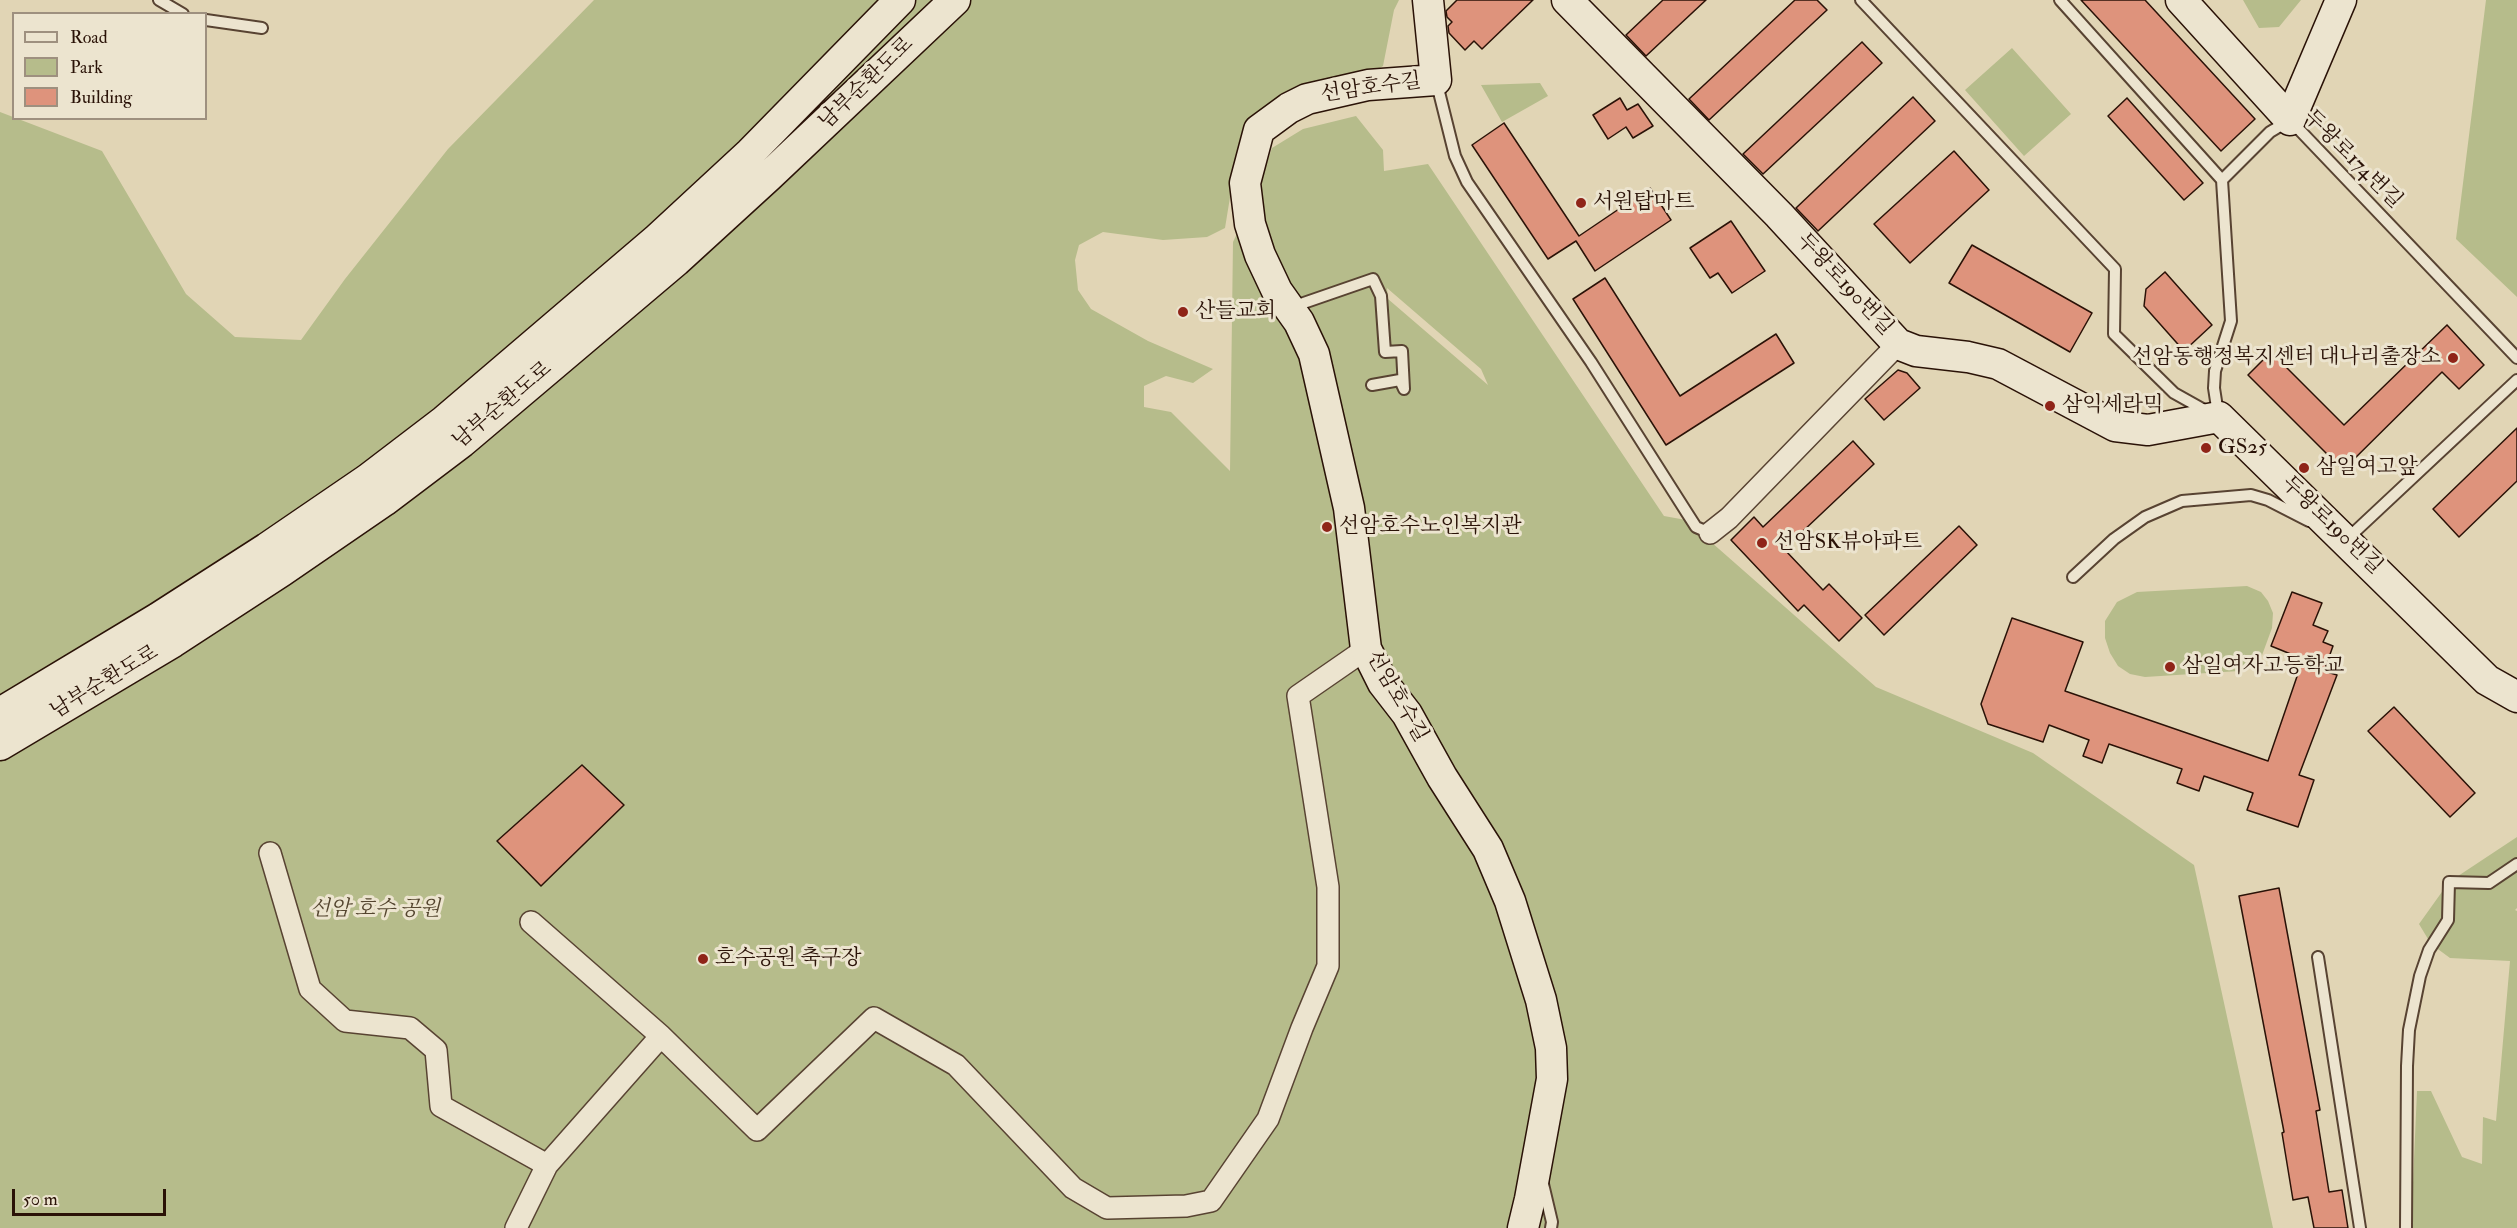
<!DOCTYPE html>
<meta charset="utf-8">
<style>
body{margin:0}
#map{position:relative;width:2517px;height:1228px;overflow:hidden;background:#e1d5b5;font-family:"IM FELL Double Pica",serif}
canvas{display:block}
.legend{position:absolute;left:12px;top:12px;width:195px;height:108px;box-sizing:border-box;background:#ece4cf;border:2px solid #9e907f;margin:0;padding:8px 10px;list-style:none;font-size:18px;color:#2a1207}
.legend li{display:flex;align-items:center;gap:12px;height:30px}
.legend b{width:30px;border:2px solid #9e907f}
.scale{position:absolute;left:12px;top:1189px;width:154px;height:27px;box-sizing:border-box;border:3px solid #2a1207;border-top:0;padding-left:8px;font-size:18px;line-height:21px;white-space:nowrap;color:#2a1207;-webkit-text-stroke:4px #ece4cf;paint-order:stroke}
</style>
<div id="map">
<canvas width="2517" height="1228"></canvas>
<ul class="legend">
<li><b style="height:8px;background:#ece4cf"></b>Road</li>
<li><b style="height:16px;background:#b6bc8b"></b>Park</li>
<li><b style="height:16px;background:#de937c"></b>Building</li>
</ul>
<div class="scale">50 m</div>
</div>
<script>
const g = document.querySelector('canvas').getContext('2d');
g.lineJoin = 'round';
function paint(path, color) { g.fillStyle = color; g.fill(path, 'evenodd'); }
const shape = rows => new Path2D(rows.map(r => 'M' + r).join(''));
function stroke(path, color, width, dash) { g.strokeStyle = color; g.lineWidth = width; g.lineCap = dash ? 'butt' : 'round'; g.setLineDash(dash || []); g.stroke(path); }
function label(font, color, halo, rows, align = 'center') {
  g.font = font + ' "IM FELL Double Pica","Noto Serif KR",serif'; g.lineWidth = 6; g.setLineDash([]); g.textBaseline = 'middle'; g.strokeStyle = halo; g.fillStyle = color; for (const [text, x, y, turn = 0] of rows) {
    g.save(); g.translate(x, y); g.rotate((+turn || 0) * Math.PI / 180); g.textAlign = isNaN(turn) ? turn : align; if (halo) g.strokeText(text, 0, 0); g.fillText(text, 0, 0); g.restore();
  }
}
paint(shape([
 [594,0,1399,0,1394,10,1383,66,1356,82,1315,87,1232,185,1225,228,1207,237,1163,240,1103,232,1079,245,1075,260,1078,290,1091,309,1148,341,1213,369,1193,383,1166,376,1144,386,1144,407,1171,412,1230,471,1233,242,1256,194,1272,148,1303,129,1356,116,1383,150,1384,171,1428,164,1664,516,1686,520,1876,687,2033,753,2194,865,2273,1228,0,1228,0,112,102,151,186,294,235,337,301,340,345,279,448,149],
 [1387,288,1481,369,1488,385,1388,299],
 [2243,0,2301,0,2279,27,2259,28],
 [2486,0,2517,0,2517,297,2456,239],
 [2012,48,2071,114,2024,156,1965,90],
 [1540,83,1548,96,1502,122,1481,85],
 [2247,586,2261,592,2268,601,2273,613,2272,628,2261,658,2239,671,2145,677,2130,674,2118,666,2110,653,2105,638,2105,621,2117,602,2137,592],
 [2517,837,2517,908,2515,910,2517,911,2517,1228,2411,1228,2417,1091,2431,1091,2462,1157,2482,1164,2483,1117,2496,1121,2510,961,2450,958,2431,944,2419,924,2449,882]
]), '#b6bc8b');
const building = shape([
 [1457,0,1533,0,1482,49,1474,41,1465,50,1449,33,1448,26,1452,22,1447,17,1446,11,1457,0],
 [1663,0,1706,0,1646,56,1626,35,1663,0],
 [1795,0,1817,0,1827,10,1709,120,1689,99,1795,0],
 [2081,0,2145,0,2255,119,2221,151,2081,0],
 [1862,42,1882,63,1763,174,1743,154,1862,42],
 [1913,97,1935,121,1818,231,1796,208,1913,97],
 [1620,98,1627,110,1638,104,1653,126,1633,138,1626,127,1608,139,1593,115,1620,98],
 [2127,98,2203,183,2184,200,2108,116,2127,98],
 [1504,123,1579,236,1650,188,1671,220,1595,271,1576,241,1548,259,1472,145,1504,123],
 [1954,151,1989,190,1910,263,1874,224,1954,151],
 [1731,221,1765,271,1732,293,1718,273,1710,278,1690,248,1731,221],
 [1972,245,2092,313,2070,352,1949,283,1972,245],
 [2165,272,2212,325,2184,351,2144,306,2146,289,2165,272],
 [1605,278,1680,396,1776,334,1794,363,1666,445,1573,299,1605,278],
 [2447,325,2484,365,2459,389,2442,372,2343,470,2248,375,2271,352,2344,425,2447,325],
 [1898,370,1907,373,1920,388,1884,420,1865,399,1898,370],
 [2517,428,2517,481,2459,537,2433,509,2517,428],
 [1853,441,1874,464,1784,549,1823,590,1829,584,1862,618,1839,641,1804,605,1798,611,1731,540,1754,517,1763,527,1853,441],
 [1959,526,1977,545,1884,635,1865,615,1959,526],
 [2292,592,2322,603,2313,625,2328,631,2323,642,2333,646,2324,671,2337,675,2299,775,2314,780,2298,827,2247,810,2253,793,2204,776,2199,791,2177,783,2182,769,2109,744,2102,763,2083,756,2089,740,2049,725,2043,742,1988,724,1981,704,2012,618,2083,642,2065,691,2268,761,2303,659,2271,646,2292,592],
 [2394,707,2475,793,2450,817,2368,731,2394,707],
 [582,765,624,805,541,886,497,841,582,765],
 [2279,888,2320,1110,2316,1111,2329,1192,2342,1190,2348,1228,2314,1228,2308,1197,2293,1200,2282,1133,2284,1132,2239,896,2279,888]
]);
paint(building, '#de937c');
stroke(building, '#2a1207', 1.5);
const lane = shape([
 [159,0,183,14],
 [1861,0,2115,269,2114,334,2174,393,2208,412],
 [2060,0,2222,180],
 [206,20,262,28],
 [1436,80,1455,156,1467,182,1591,362,1687,513,1696,527,1710,533],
 [1292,307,1373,279,1381,296,1385,352,1402,351,1404,389,1400,380,1372,385],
 [2218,414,2214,388,2215,371,2231,321,2222,180,2270,132,2290,120,2517,358],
 [2346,540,2517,380],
 [2073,577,2114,539,2145,517,2182,501,2251,495,2268,500,2309,521],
 [2318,957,2360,1228],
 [1543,1184,1552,1222,1551,1228],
 [2406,1228,2407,1066,2409,1030,2420,976,2429,950,2448,920,2449,882,2489,883,2517,864]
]);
const street = shape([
 [1710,533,1729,518,1898,344],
 [270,853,310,989,345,1021,410,1028,436,1050,441,1106,547,1165,516,1228],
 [531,922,661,1036,757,1130,874,1018,956,1065,1073,1188,1107,1208,1186,1206,1211,1201,1268,1119,1302,1028,1328,966,1328,887,1298,696,1366,649],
 [547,1165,661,1036]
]);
const secondary = shape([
 [1428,0,1436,80,1368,85,1307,99,1289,108,1259,130,1245,183,1250,224,1260,255,1277,291,1299,322,1314,354,1349,508,1366,649,1383,683,1407,714,1442,777,1488,849,1510,901,1541,1000,1551,1048,1552,1079,1530,1199,1523,1228],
 [1567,0,1779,215,1898,344,1916,351,1968,357,1998,364,2115,426,2148,430,2219,417,2487,680,2517,697],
 [2181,0,2290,120,2341,0],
 [0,713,158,618,267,548,368,479,444,421,656,240,750,153,900,0],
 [0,745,173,642,282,571,384,501,462,442,676,261,769,176,955,0]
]);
stroke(lane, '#584332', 14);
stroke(street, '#584332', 24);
stroke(secondary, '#2a1207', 33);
stroke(lane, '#ece4cf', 10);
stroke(street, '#ece4cf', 21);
stroke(secondary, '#ece4cf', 30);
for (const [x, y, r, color] of [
 [1581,203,6,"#8f2418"],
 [1183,312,6,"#8f2418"],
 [2453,358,6,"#8f2418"],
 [2050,406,6,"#8f2418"],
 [2206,448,6,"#8f2418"],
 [2304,468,6,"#8f2418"],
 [1327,527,6,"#8f2418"],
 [1762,543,6,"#8f2418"],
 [2170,667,6,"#8f2418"],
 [703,959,6,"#8f2418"]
]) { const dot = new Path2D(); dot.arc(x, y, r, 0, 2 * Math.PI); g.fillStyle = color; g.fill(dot); stroke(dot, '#ece4cf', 2); }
label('21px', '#2a1207', '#ece4cf', [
 ["남부순환도로",867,84,-44],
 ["선암호수길",1371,89,-8],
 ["두왕로174번길",2352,160,45],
 ["두왕로190번길",1844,285,47],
 ["남부순환도로",503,406,-40],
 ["두왕로190번길",2331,526,44],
 ["남부순환도로",105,683,-31],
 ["선암호수길",1396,697,60]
]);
label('21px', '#2a1207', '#ece4cf', [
 ["서원탑마트",1593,203],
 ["산들교회",1195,312],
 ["선암동행정복지센터 대나리출장소",2441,358,"right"],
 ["삼익세라믹",2062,406],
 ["GS25",2218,448],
 ["삼일여고앞",2316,468],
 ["선암호수노인복지관",1339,527],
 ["선암SK뷰아파트",1774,543],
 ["삼일여자고등학교",2182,667],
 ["호수공원 축구장",715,959]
], 'left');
label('italic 21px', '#54452f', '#ece4cf', [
 ["선암 호수 공원",375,910]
]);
</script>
